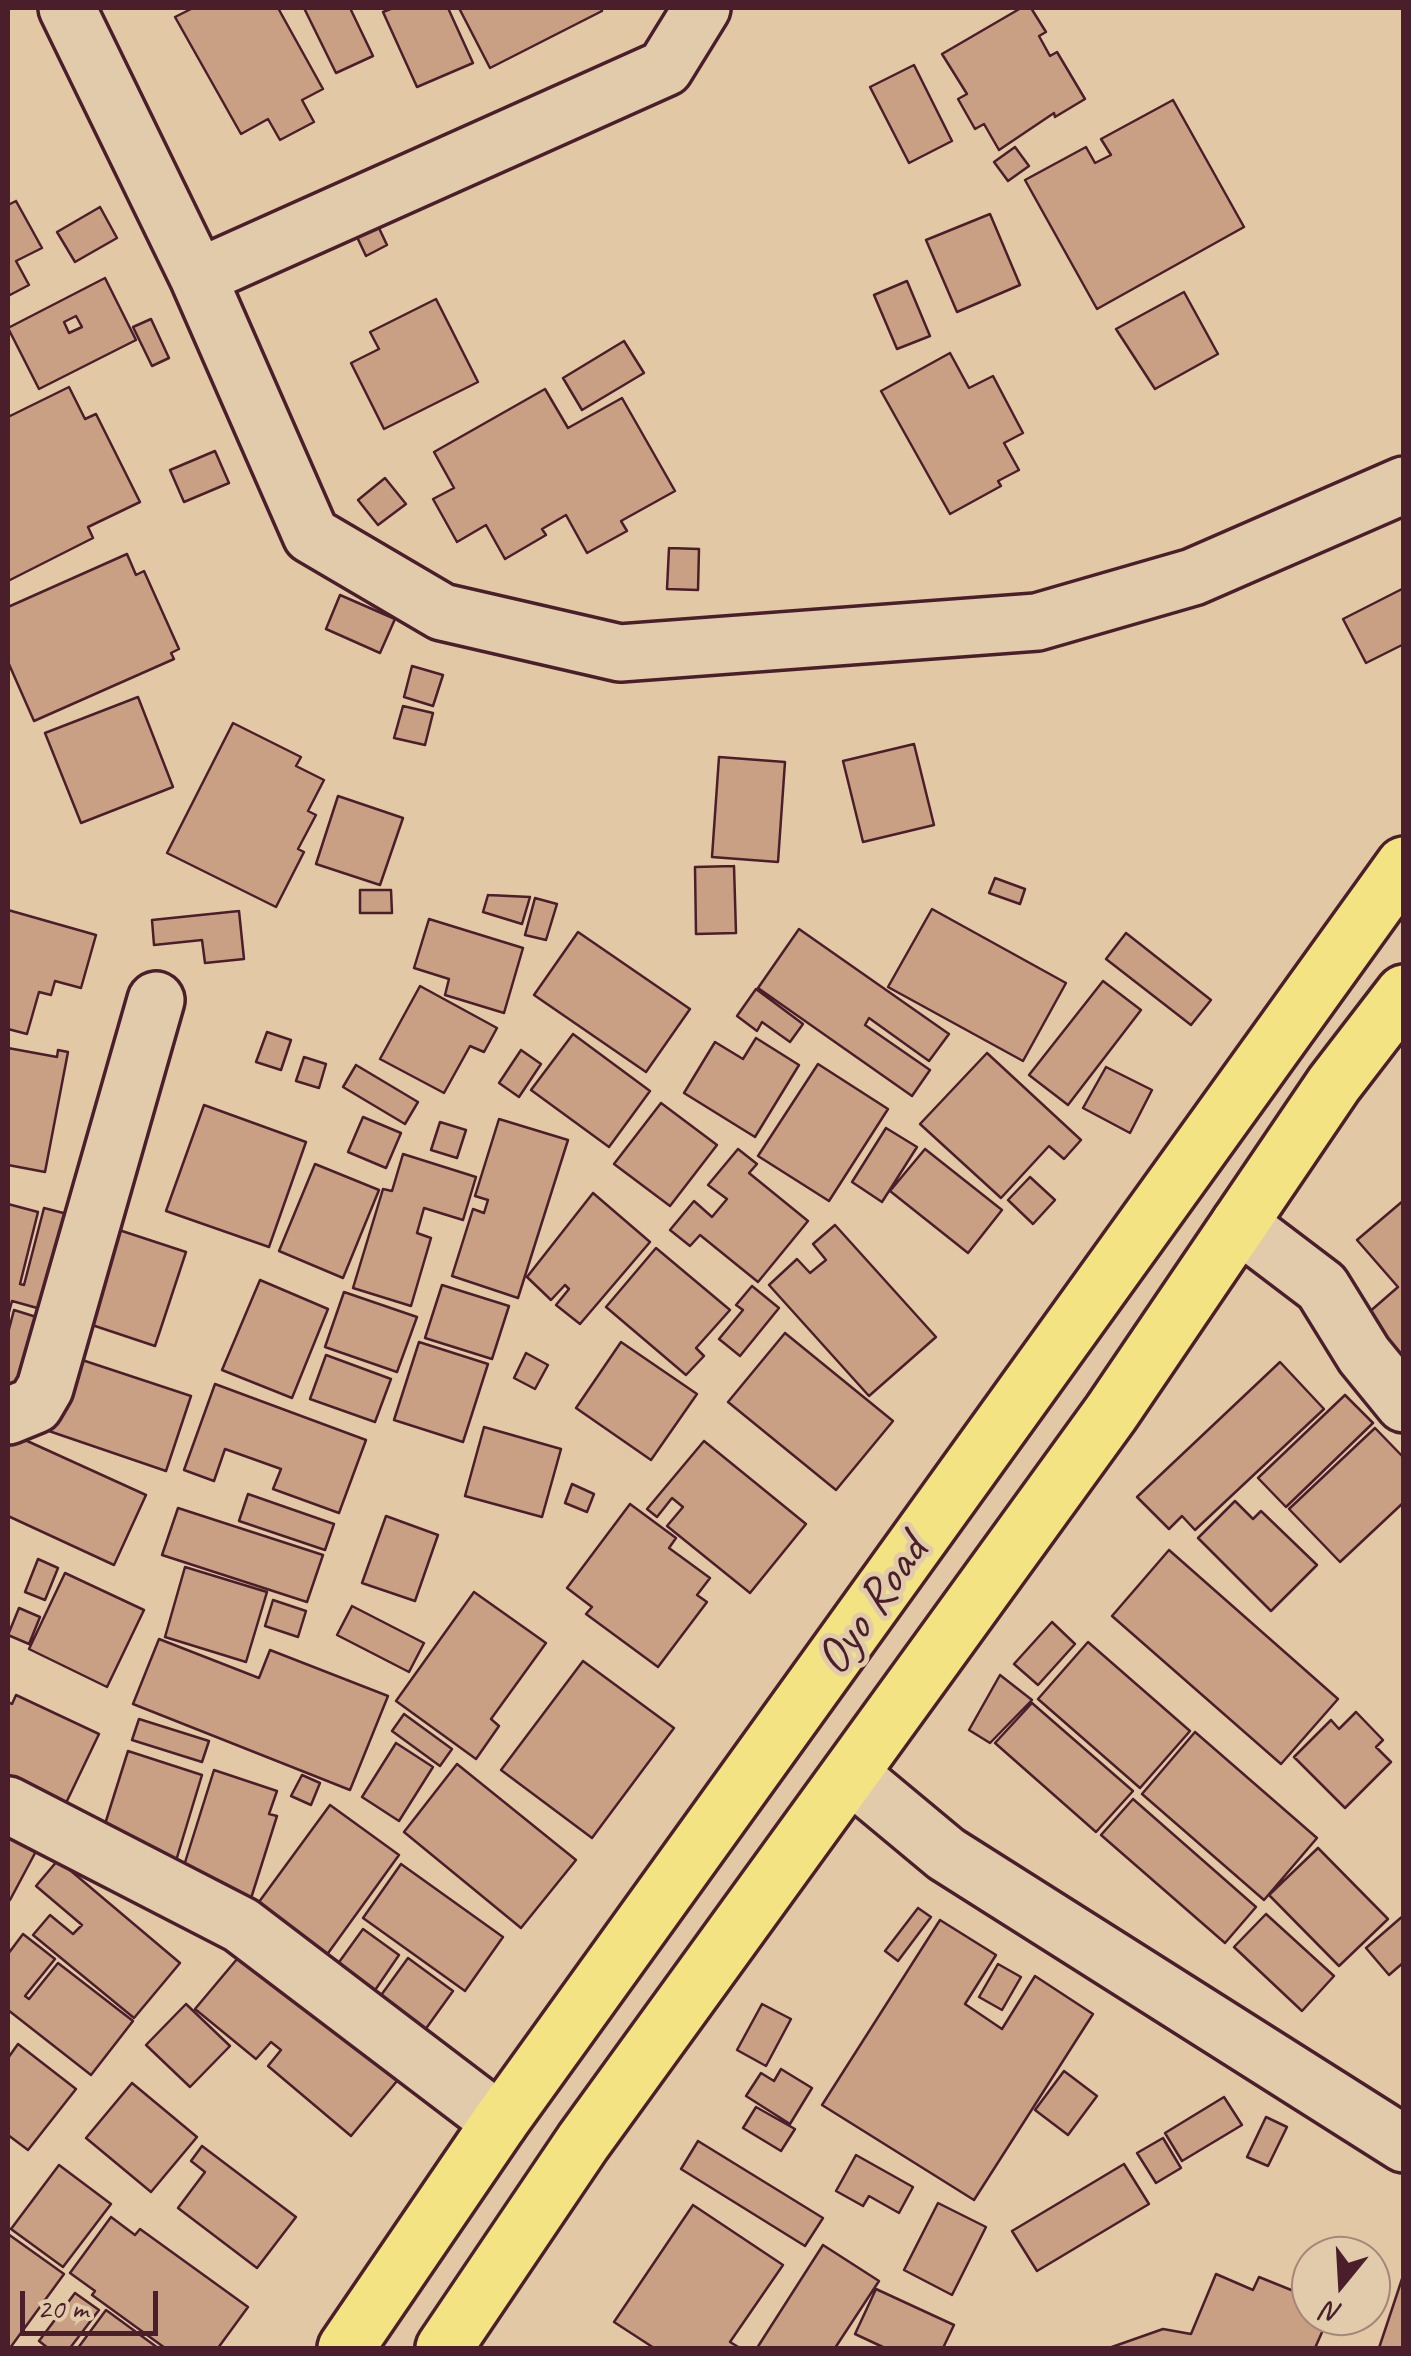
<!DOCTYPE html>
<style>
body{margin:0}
#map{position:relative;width:1411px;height:2356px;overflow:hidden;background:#e3c8a6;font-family:Caveat,sans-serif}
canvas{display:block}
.frame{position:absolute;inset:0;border:10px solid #4a1f2b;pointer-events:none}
.north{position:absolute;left:1291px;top:2236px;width:100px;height:100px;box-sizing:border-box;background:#e1cbab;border:2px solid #a58678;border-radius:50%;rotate:198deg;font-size:28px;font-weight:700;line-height:40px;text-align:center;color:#4a1f2b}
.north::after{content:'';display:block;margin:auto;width:35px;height:45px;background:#4a1f2b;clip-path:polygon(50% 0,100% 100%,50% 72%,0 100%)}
.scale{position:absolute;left:20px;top:2291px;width:138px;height:45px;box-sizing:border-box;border:5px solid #4a1f2b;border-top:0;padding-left:12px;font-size:30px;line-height:35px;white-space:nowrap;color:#4a1f2b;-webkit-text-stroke:8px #e1cbab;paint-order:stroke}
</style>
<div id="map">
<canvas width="1411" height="2356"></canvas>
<div class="frame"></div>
<div class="north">N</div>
<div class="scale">20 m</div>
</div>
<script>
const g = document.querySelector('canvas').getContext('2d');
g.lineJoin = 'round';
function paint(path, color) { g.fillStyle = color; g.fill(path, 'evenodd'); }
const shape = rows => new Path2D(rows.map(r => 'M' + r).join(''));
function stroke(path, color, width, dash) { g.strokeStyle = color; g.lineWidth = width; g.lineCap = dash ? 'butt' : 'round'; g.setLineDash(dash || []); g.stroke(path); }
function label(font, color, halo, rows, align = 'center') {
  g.font = font + ' Caveat,sans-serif'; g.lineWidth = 10; g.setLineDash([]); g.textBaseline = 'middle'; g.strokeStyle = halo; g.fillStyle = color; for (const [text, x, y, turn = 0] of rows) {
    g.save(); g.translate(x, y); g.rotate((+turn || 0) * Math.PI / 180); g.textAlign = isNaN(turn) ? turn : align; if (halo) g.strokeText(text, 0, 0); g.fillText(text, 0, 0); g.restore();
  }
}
const building = shape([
 [193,8,278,8,323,89,302,100,314,122,280,140,268,119,241,134,175,17,193,8],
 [304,8,350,8,373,56,336,73,304,8],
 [393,8,448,8,473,63,417,87,383,12,393,8],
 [459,8,601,8,602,11,490,68,459,8],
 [1021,8,1031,8,1046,32,1039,36,1050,56,1057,52,1085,99,1055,117,1054,113,999,150,984,124,975,129,958,99,967,94,942,54,1021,8],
 [914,65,952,141,909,163,870,87,914,65],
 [1173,100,1244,227,1097,309,1025,180,1086,147,1095,163,1111,155,1101,139,1173,100],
 [1015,147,1029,166,1008,181,994,162,1015,147],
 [16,201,42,248,16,261,29,285,8,296,8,205,16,201],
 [100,207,117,238,75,262,57,232,100,207],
 [990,214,1020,285,957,312,926,240,990,214],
 [378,226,387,245,366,256,357,237,378,226],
 [105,278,136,340,39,389,8,328,105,278],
 [76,316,82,327,69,333,64,322,76,316],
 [907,281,930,336,897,349,874,295,907,281],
 [1184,292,1218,354,1155,389,1116,329,1184,292],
 [436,299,478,382,384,429,351,363,379,349,370,332,436,299],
 [151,319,169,358,152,366,133,327,151,319],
 [624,341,644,373,582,410,563,378,624,341],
 [950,353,969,388,993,376,1023,433,1004,443,1019,470,998,481,1001,486,950,514,881,391,950,353],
 [69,387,85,419,96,414,140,502,88,527,93,538,8,581,8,417,69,387],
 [545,389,568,428,622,398,675,491,621,521,627,531,587,553,566,515,542,529,546,535,505,559,486,525,457,542,433,499,454,488,434,452,545,389],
 [215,451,229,483,184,502,170,470,215,451],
 [385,478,406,504,378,525,358,500,385,478],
 [669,548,699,549,698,590,667,589,669,548],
 [127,554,136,575,144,571,179,649,171,653,174,659,34,721,8,662,8,607,127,554],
 [1404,588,1404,644,1366,663,1343,619,1404,588],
 [340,595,395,619,380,653,326,629,340,595],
 [412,666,443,675,433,706,404,697,412,666],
 [138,697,173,787,81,823,45,733,138,697],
 [403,706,433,713,425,745,394,738,403,706],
 [233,723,301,757,296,766,324,780,308,811,316,815,298,849,304,852,276,907,167,853,233,723],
 [914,744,934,825,863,842,843,761,914,744],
 [719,757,785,762,778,862,712,857,719,757],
 [338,796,403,818,380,885,316,864,338,796],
 [734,866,736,933,696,934,695,867,734,866],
 [995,878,1025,889,1020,904,989,893,995,878],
 [360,890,391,890,392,913,360,913,360,890],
 [488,895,530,897,522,924,483,912,488,895],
 [535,898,557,904,546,940,525,935,535,898],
 [932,909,1066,983,1023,1061,888,987,932,909],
 [8,910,96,935,81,988,55,981,51,995,39,992,27,1034,8,1029,8,910],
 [239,911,244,959,205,963,202,940,154,945,152,920,239,911],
 [429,919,523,948,504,1013,445,995,449,979,414,968,429,919],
 [799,929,949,1034,929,1061,869,1018,865,1025,930,1070,912,1096,758,988,799,929],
 [578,932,690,1009,646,1072,534,995,578,932],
 [1126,933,1211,1000,1191,1025,1106,959,1126,933],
 [1103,981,1141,1010,1068,1105,1029,1075,1103,981],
 [420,986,497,1028,484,1052,470,1046,444,1093,380,1059,420,986],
 [756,989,803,1024,790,1042,762,1022,757,1031,737,1016,756,989],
 [267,1032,291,1040,281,1070,256,1062,267,1032],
 [573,1034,650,1091,609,1147,531,1090,573,1034],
 [756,1038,799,1065,755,1137,684,1093,715,1042,743,1059,756,1038],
 [8,1048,57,1057,58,1050,68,1052,45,1172,8,1165,8,1048],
 [521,1050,541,1064,519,1097,499,1083,521,1050],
 [987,1053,1081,1140,1064,1159,1049,1146,1001,1198,920,1124,987,1053],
 [304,1057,326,1064,319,1088,296,1081,304,1057],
 [818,1064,888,1109,829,1201,758,1156,818,1064],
 [356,1065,418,1102,405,1124,343,1087,356,1065],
 [1106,1067,1152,1090,1130,1133,1083,1108,1106,1067],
 [661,1103,717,1145,670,1206,614,1164,661,1103],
 [204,1105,306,1142,269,1247,166,1211,204,1105],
 [363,1117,401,1133,386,1168,348,1152,363,1117],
 [499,1119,568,1140,518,1298,452,1276,473,1209,484,1213,488,1200,475,1196,499,1119],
 [440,1122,466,1130,457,1158,431,1150,440,1122],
 [886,1128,917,1147,882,1202,852,1182,886,1128],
 [738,1149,757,1164,749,1173,808,1221,758,1282,700,1235,690,1246,670,1230,694,1201,712,1217,727,1199,708,1185,738,1149],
 [925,1149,1002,1210,968,1253,890,1191,925,1149],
 [403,1154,476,1177,463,1220,424,1208,417,1233,431,1238,411,1306,353,1288,383,1189,392,1191,403,1154],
 [315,1164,379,1190,343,1278,279,1251,315,1164],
 [1030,1177,1055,1200,1033,1224,1008,1200,1030,1177],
 [593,1193,650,1242,580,1324,556,1305,569,1289,565,1285,551,1300,527,1277,593,1193],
 [1404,1200,1404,1386,1352,1327,1398,1287,1357,1240,1404,1200],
 [8,1204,38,1212,20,1284,24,1285,44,1208,79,1217,48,1311,12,1301,8,1316,8,1204],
 [835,1225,936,1337,869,1396,769,1285,797,1259,810,1273,826,1260,813,1244,835,1225],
 [116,1229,186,1252,155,1346,86,1323,116,1229],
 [656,1248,730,1310,696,1348,704,1356,686,1375,606,1307,656,1248],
 [260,1280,328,1309,292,1398,222,1370,260,1280],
 [442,1285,509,1306,492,1359,425,1338,442,1285],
 [752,1286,779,1308,740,1356,719,1339,743,1310,736,1305,752,1286],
 [344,1292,417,1317,397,1372,325,1347,344,1292],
 [14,1310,46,1320,24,1396,8,1402,8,1333,14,1310],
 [785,1333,893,1421,836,1490,728,1402,785,1333],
 [419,1342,488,1364,463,1442,394,1420,419,1342],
 [621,1342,697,1394,651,1460,576,1408,621,1342],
 [526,1353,548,1365,535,1389,514,1378,526,1353],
 [67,1355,191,1396,166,1471,43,1429,67,1355],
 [326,1355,391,1379,375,1422,310,1399,326,1355],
 [1280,1362,1324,1409,1195,1530,1182,1516,1169,1529,1137,1497,1280,1362],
 [215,1384,366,1440,339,1513,273,1489,281,1469,225,1449,214,1481,184,1470,215,1384],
 [1345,1395,1373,1423,1286,1507,1258,1478,1345,1395],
 [484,1427,561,1449,542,1517,465,1496,484,1427],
 [1375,1428,1404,1458,1404,1502,1340,1562,1289,1509,1375,1428],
 [14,1435,146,1495,114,1565,8,1516,8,1449,14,1435],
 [704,1441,806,1524,750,1593,667,1526,683,1507,672,1498,657,1517,647,1509,704,1441],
 [572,1484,594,1494,587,1512,565,1503,572,1484],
 [248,1494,334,1524,325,1550,239,1521,248,1494],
 [1235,1501,1253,1519,1261,1511,1317,1565,1271,1611,1198,1538,1235,1501],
 [630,1504,676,1538,669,1548,710,1578,697,1595,707,1602,658,1667,586,1614,592,1607,567,1588,630,1504],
 [178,1508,323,1555,307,1602,162,1555,178,1508],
 [386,1516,438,1535,415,1601,362,1583,386,1516],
 [1169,1550,1338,1699,1281,1764,1112,1616,1169,1550],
 [38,1559,58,1568,45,1600,25,1592,38,1559],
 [185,1567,267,1592,246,1662,165,1637,185,1567],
 [65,1573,144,1610,107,1687,29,1649,65,1573],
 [474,1592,546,1643,491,1719,499,1726,476,1759,396,1701,474,1592],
 [273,1600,306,1611,298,1637,265,1626,273,1600],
 [352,1606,424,1643,409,1672,337,1635,352,1606],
 [19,1608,40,1617,29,1644,8,1635,19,1608],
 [1052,1622,1075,1644,1038,1685,1014,1664,1052,1622],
 [159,1639,259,1678,270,1650,388,1696,350,1790,133,1704,159,1639],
 [1088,1642,1190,1731,1140,1788,1038,1699,1088,1642],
 [583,1661,674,1728,592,1838,501,1770,583,1661],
 [1000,1675,1032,1700,990,1743,969,1730,1000,1675],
 [16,1695,99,1734,55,1826,8,1791,8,1702,12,1704,16,1695],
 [1032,1703,1133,1791,1096,1832,995,1743,1032,1703],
 [1356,1712,1383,1740,1376,1747,1391,1762,1345,1808,1294,1757,1331,1720,1339,1729,1356,1712],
 [404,1714,452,1749,440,1766,392,1731,404,1714],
 [139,1719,209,1741,202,1762,132,1740,139,1719],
 [1195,1732,1317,1838,1264,1900,1142,1794,1195,1732],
 [396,1743,433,1767,399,1821,362,1797,396,1743],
 [128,1751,202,1775,175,1864,100,1840,128,1751],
 [457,1764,576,1860,521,1928,404,1832,457,1764],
 [214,1770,277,1791,269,1814,277,1816,247,1911,177,1888,214,1770],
 [302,1775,320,1783,311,1805,291,1796,302,1775],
 [1133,1799,1256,1907,1225,1943,1101,1835,1133,1799],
 [330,1805,399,1855,326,1956,256,1906,330,1805],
 [8,1822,42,1840,10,1900,8,1898,8,1822],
 [1318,1848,1388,1919,1339,1966,1269,1895,1318,1848],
 [58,1860,180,1963,134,2018,33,1935,50,1915,73,1934,82,1925,36,1886,58,1860],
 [401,1864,503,1937,465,1991,363,1918,401,1864],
 [918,1908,931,1917,898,1961,885,1951,918,1908],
 [1266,1914,1334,1976,1302,2011,1234,1947,1266,1914],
 [1404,1915,1404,1962,1389,1975,1366,1948,1404,1915],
 [940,1920,996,1955,965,2004,1002,2029,1035,1976,1093,2014,974,2200,822,2105,940,1920],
 [363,1929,399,1955,369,1999,324,1983,363,1929],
 [23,1934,55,1959,25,1996,29,1999,58,1963,133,2021,91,2075,8,2010,8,1954,23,1934],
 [248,1946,402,2075,351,2136,268,2066,281,2050,271,2042,256,2059,195,2009,248,1946],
 [408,1958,453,1991,412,2048,366,2016,408,1958],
 [998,1964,1021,1977,1002,2010,979,1997,998,1964],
 [186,2004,230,2046,190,2087,146,2045,186,2004],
 [762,2004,791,2019,766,2066,737,2050,762,2004],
 [18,2044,76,2089,28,2150,8,2135,8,2058,18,2044],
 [781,2069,812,2088,790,2124,746,2096,761,2073,774,2081,781,2069],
 [1064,2071,1097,2096,1068,2135,1035,2110,1064,2071],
 [132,2083,197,2137,151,2192,86,2138,132,2083],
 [1224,2097,1242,2125,1182,2161,1165,2133,1224,2097],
 [756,2107,795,2129,781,2151,743,2128,756,2107],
 [1266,2117,1287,2127,1268,2166,1247,2157,1266,2117],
 [1163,2138,1181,2168,1156,2183,1137,2153,1163,2138],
 [698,2141,823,2218,805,2246,681,2169,698,2141],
 [202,2146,296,2217,257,2268,178,2208,205,2172,191,2161,202,2146],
 [856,2155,913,2187,899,2213,869,2196,863,2206,836,2191,856,2155],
 [1124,2164,1149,2204,1037,2271,1012,2231,1124,2164],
 [59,2165,111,2204,63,2267,11,2229,59,2165],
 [938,2203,986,2227,952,2295,904,2270,938,2203],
 [693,2205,783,2265,730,2342,740,2348,654,2348,614,2322,693,2205],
 [111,2217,135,2235,140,2229,248,2307,218,2348,165,2348,92,2295,95,2291,70,2273,111,2217],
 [8,2234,64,2274,10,2348,8,2348,8,2234],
 [823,2245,879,2281,835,2348,757,2348,823,2245],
 [1404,2273,1404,2348,1379,2348,1404,2273],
 [1216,2274,1253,2290,1259,2277,1311,2298,1306,2312,1327,2321,1315,2348,1109,2348,1163,2329,1191,2334,1216,2274],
 [876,2289,954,2325,943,2348,885,2348,855,2334,876,2289],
 [75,2293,99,2310,70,2348,48,2348,39,2341,75,2293],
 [106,2310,158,2348,78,2348,106,2310]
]);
paint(building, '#c9a083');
stroke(building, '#4a1f2b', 2.5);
const minor = shape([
 [67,8,198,277,311,535,442,612,620,653,1037,622,1193,577,1404,485],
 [198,277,665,68,702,8],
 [1239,1224,1322,1287,1364,1355,1404,1404],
 [8,1416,35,1405,45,1388,156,1000],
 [850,1774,946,1854,1404,2144],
 [8,1805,241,1925,500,2122]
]);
const major = shape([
 [346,2348,500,2122,1404,865],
 [444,2348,583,2142,1111,1413,1334,1084,1404,993]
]);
stroke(minor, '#4a1f2b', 62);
stroke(major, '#4a1f2b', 62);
stroke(minor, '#e1cbab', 55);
stroke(major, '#f4e382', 55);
label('50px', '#4a1f2b', '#e1cbab', [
 ["Oyo Road",873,1606,-55]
]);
</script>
